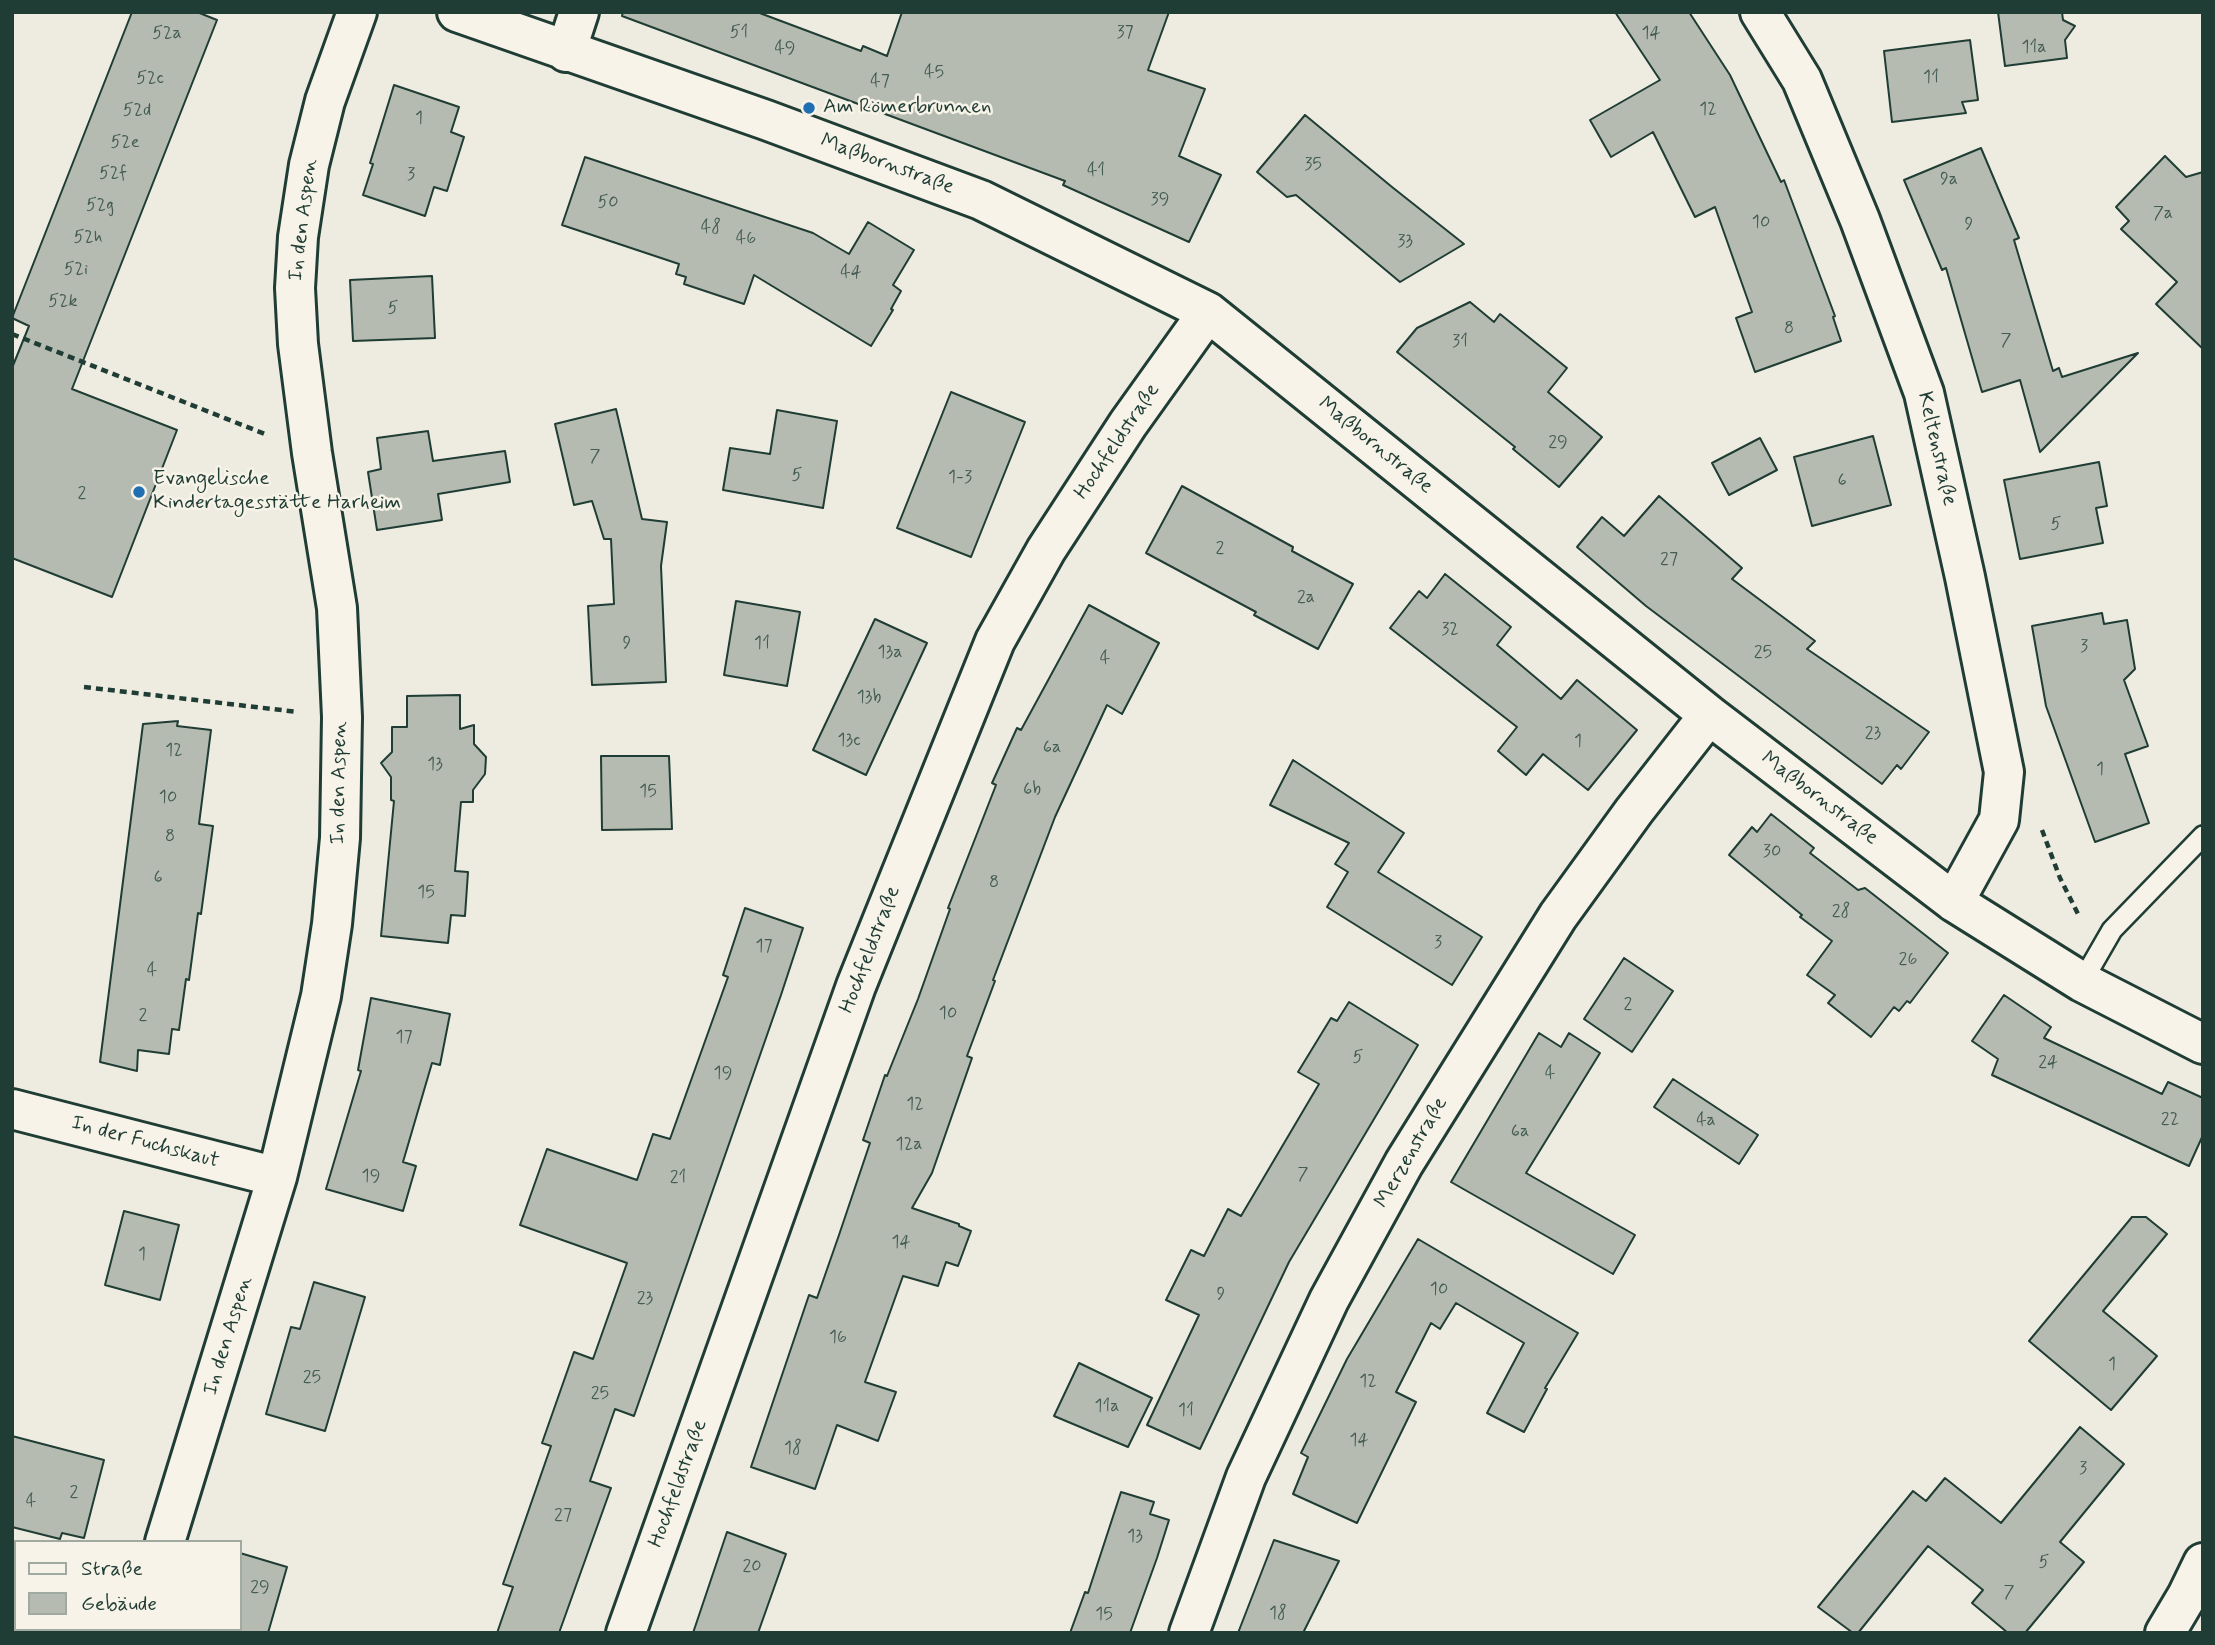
<!DOCTYPE html>
<meta charset="utf-8">
<style>
body{margin:0}
#map{position:relative;width:2215px;height:1645px;overflow:hidden;background:#eeece1;font-family:Mynerve,sans-serif}
canvas{display:block}
.frame{position:absolute;inset:0;border:14px solid #1f3d34;pointer-events:none}
.legend{position:absolute;left:14px;top:1540px;width:228px;height:91px;box-sizing:border-box;background:#f7f3e8;border:2px solid #a1aaa0;margin:0;padding:9px 12px;list-style:none;font-size:21px;color:#1f3d34}
.legend li{display:flex;align-items:center;gap:14px;height:35px}
.legend b{width:35px;border:2px solid #a1aaa0}
</style>
<div id="map">
<canvas width="2215" height="1645"></canvas>
<div class="frame"></div>
<ul class="legend">
<li><b style="height:9px;background:#f7f3e8"></b>Straße</li>
<li><b style="height:19px;background:#b5bbb0"></b>Gebäude</li>
</ul>
</div>
<script>
const g = document.querySelector('canvas').getContext('2d');
g.lineJoin = 'round';
function paint(path, color) { g.fillStyle = color; g.fill(path, 'evenodd'); }
const shape = rows => new Path2D(rows.map(r => 'M' + r).join(''));
function stroke(path, color, width, dash) { g.strokeStyle = color; g.lineWidth = width; g.lineCap = dash ? 'butt' : 'round'; g.setLineDash(dash || []); g.stroke(path); }
function label(font, color, halo, rows, align = 'center') {
  g.font = font + ' Mynerve,sans-serif'; g.lineWidth = 5; g.setLineDash([]); g.textBaseline = 'middle'; g.strokeStyle = halo; g.fillStyle = color; for (const [text, x, y, turn = 0] of rows) {
    g.save(); g.translate(x, y); g.rotate((+turn || 0) * Math.PI / 180); g.textAlign = isNaN(turn) ? turn : align; if (halo) g.strokeText(text, 0, 0); g.fillText(text, 0, 0); g.restore();
  }
}
const building = shape([
 [132,12,197,12,217,20,72,389,177,430,112,597,12,558,12,368,29,326,12,318,132,12],
 [623,12,757,12,861,51,863,46,887,56,902,12,1169,12,1148,70,1205,89,1179,156,1221,175,1189,242,1063,185,1065,181,622,16,623,12],
 [1615,12,1689,12,1730,75,1781,182,1784,180,1835,316,1833,317,1841,341,1755,372,1736,318,1752,312,1715,207,1695,217,1653,132,1611,157,1590,120,1660,80,1615,12],
 [1998,12,2062,12,2063,20,2075,26,2065,40,2067,58,2005,66,1998,12],
 [1970,40,1978,100,1962,102,1966,113,1892,122,1884,51,1970,40],
 [394,85,459,107,451,132,464,137,447,191,434,187,425,216,363,195,373,164,370,163,394,85],
 [1305,115,1392,187,1464,244,1400,282,1296,195,1287,197,1257,172,1305,115],
 [1981,148,2019,238,2014,240,2053,371,2059,368,2062,377,2138,353,2040,452,2020,380,1982,392,1946,268,1942,270,1904,180,1981,148],
 [2165,156,2186,177,2203,172,2203,349,2156,304,2177,282,2121,229,2129,221,2116,207,2165,156],
 [585,157,813,233,849,254,868,222,914,250,893,285,901,291,891,309,893,310,871,346,754,275,744,304,684,284,686,277,676,274,679,264,562,225,585,157],
 [432,276,435,338,353,341,350,280,432,276],
 [1470,302,1494,322,1500,314,1567,368,1548,392,1602,437,1559,487,1513,449,1515,447,1397,352,1417,328,1470,302],
 [951,392,1025,422,971,557,897,528,951,392],
 [616,409,642,519,667,522,661,566,666,682,592,685,588,606,614,604,611,539,604,539,592,501,574,505,555,424,616,409],
 [777,410,837,421,823,508,723,490,730,448,770,454,777,410],
 [428,431,433,461,505,451,510,482,438,494,442,520,377,530,368,472,381,469,377,438,428,431],
 [1873,436,1891,505,1812,526,1794,457,1873,436],
 [1760,438,1777,470,1729,495,1712,463,1760,438],
 [2099,462,2107,506,2096,508,2103,543,2020,559,2004,480,2099,462],
 [1182,486,1293,547,1292,551,1353,584,1318,649,1254,615,1256,612,1146,553,1182,486],
 [1659,496,1742,568,1732,579,1815,641,1807,649,1929,732,1901,769,1897,765,1882,784,1646,606,1577,547,1602,517,1624,536,1659,496],
 [1445,574,1511,627,1497,645,1561,699,1577,680,1637,730,1588,790,1543,754,1526,775,1498,751,1517,727,1390,628,1419,591,1427,598,1445,574],
 [736,601,800,612,787,686,724,675,736,601],
 [1089,605,1159,643,1122,714,1107,705,1055,817,993,980,995,981,967,1056,972,1058,932,1173,912,1208,959,1224,959,1226,971,1231,958,1266,946,1262,938,1286,903,1276,865,1382,896,1392,878,1441,837,1425,815,1489,751,1467,809,1295,817,1298,839,1235,870,1143,863,1140,885,1075,887,1076,918,999,950,909,948,908,996,785,992,783,1017,728,1021,730,1089,605],
 [2102,613,2104,624,2127,620,2135,669,2124,680,2148,746,2125,754,2149,823,2095,842,2046,706,2032,626,2102,613],
 [875,619,927,643,866,775,813,750,875,619],
 [460,695,460,729,474,725,474,744,486,757,485,774,473,790,473,802,461,802,455,871,468,872,465,916,451,915,448,943,381,936,394,801,391,800,391,777,381,763,392,752,392,727,407,727,407,696,460,695],
 [178,721,177,726,211,730,199,824,213,826,201,914,198,913,189,980,186,979,179,1030,172,1029,169,1054,138,1050,137,1071,100,1062,143,724,178,721],
 [601,756,669,756,672,829,602,830,601,756],
 [1293,760,1404,833,1378,872,1482,937,1452,985,1327,907,1348,872,1335,864,1349,843,1270,805,1293,760],
 [1771,814,1814,848,1810,853,1858,890,1865,888,1948,953,1910,1003,1907,1001,1899,1011,1894,1007,1871,1037,1828,1003,1835,995,1807,975,1832,941,1800,917,1802,915,1729,855,1752,827,1757,832,1771,814],
 [745,908,803,928,781,995,634,1416,615,1409,590,1481,611,1488,559,1633,497,1633,513,1587,503,1584,551,1446,542,1443,574,1352,593,1359,627,1263,520,1225,547,1149,637,1180,653,1134,670,1139,728,977,723,975,745,908],
 [1624,958,1673,991,1632,1052,1584,1019,1624,958],
 [2004,995,2051,1027,2044,1038,2162,1094,2168,1082,2203,1098,2203,1135,2189,1166,1992,1075,1998,1059,1972,1041,2004,995],
 [371,998,450,1014,440,1065,432,1063,403,1162,416,1166,403,1211,326,1189,361,1071,358,1070,371,998],
 [1349,1002,1418,1045,1289,1262,1200,1449,1147,1425,1199,1315,1166,1300,1191,1250,1204,1256,1228,1209,1241,1216,1319,1084,1298,1072,1331,1018,1337,1021,1349,1002],
 [1539,1033,1561,1047,1569,1033,1600,1053,1526,1173,1635,1235,1613,1274,1451,1182,1539,1033],
 [1673,1079,1758,1135,1739,1164,1654,1107,1673,1079],
 [124,1211,179,1225,160,1300,105,1285,124,1211],
 [2132,1217,2146,1217,2167,1234,2103,1311,2157,1356,2111,1410,2029,1341,2132,1217],
 [1418,1239,1578,1333,1545,1388,1547,1389,1524,1432,1487,1413,1524,1343,1456,1303,1440,1329,1431,1323,1396,1392,1416,1402,1357,1523,1293,1494,1308,1457,1301,1453,1347,1359,1418,1239],
 [314,1282,365,1297,325,1431,266,1414,291,1327,300,1329,314,1282],
 [1079,1363,1152,1398,1128,1447,1054,1416,1079,1363],
 [2080,1427,2124,1464,2060,1542,2084,1562,2025,1633,2008,1633,1972,1603,1983,1590,1928,1546,1858,1633,1853,1633,1818,1607,1913,1491,1926,1501,1945,1478,2001,1523,2080,1427],
 [12,1436,104,1460,84,1538,62,1533,60,1539,12,1527,12,1436],
 [1121,1492,1154,1502,1150,1514,1169,1520,1157,1558,1130,1633,1070,1633,1085,1592,1088,1593,1121,1492],
 [727,1532,786,1554,758,1633,693,1633,727,1532],
 [1274,1540,1339,1561,1303,1633,1238,1633,1274,1540],
 [240,1553,287,1567,268,1633,240,1633,240,1553]
]);
paint(building, '#b5bbb0');
stroke(building, '#1f3d34', 2);
const service = shape([
 [2082,982,2112,930,2203,836]
]);
const minor = shape([
 [457,12,766,120,981,200,1208,312,1709,715,1954,902,2082,982,2203,1044],
 [1760,12,1802,80,1860,220,1924,393,1965,577,2004,772,1999,820,1954,902],
 [566,52,579,12],
 [12,1109,277,1177],
 [165,1542,277,1177,321,996,332,924,340,838,342,717,337,608,312,453,298,344,295,288,298,237,309,165,325,101,357,12],
 [12,1596,16,1597],
 [138,1633,139,1629],
 [626,1633,856,986,995,641,1046,550,1128,424,1208,312],
 [1189,1633,1246,1477,1329,1300,1404,1163,1558,916,1634,811,1709,715],
 [2165,1633,2187,1596,2203,1563]
]);
stroke(service, '#1f3d34', 24);
stroke(minor, '#1f3d34', 44);
stroke(shape([
 [12,334,265,434],
 [84,687,298,712],
 [2042,830,2060,878,2080,918]
]), '#1f3d34', 4.5, [7, 5]);
stroke(service, '#f7f3e8', 19);
stroke(minor, '#f7f3e8', 38);
for (const [x, y, r, color] of [
 [809,108,7,"#1f6fb2"],
 [139,492,7,"#1f6fb2"]
]) { const dot = new Path2D(); dot.arc(x, y, r, 0, 2 * Math.PI); g.fillStyle = color; g.fill(dot); stroke(dot, '#f7f3e8', 2.5); }
label('18px', '#445c53', null, [
 ["51",739,33],
 ["37",1125,33],
 ["52a",167,34],
 ["14",1651,34],
 ["11a",2034,48],
 ["49",785,49],
 ["45",934,73],
 ["11",1931,78],
 ["52c",150,79],
 ["47",880,82],
 ["12",1708,110],
 ["52d",137,111],
 ["1",419,119],
 ["52e",125,143],
 ["35",1313,165],
 ["41",1096,171],
 ["52f",113,174],
 ["3",411,175],
 ["9a",1949,180],
 ["39",1160,200],
 ["50",608,203],
 ["52g",100,206],
 ["7a",2163,214],
 ["10",1761,223],
 ["9",1969,225],
 ["48",711,228],
 ["52h",88,238],
 ["46",746,239],
 ["33",1405,242],
 ["52i",76,270],
 ["44",851,273],
 ["52k",63,302],
 ["5",393,309],
 ["8",1789,329],
 ["7",2006,341],
 ["31",1460,342],
 ["29",1558,443],
 ["7",595,457],
 ["5",797,476],
 ["1-3",960,478],
 ["6",1842,481],
 ["2",82,494],
 ["5",2056,525],
 ["2",1220,549],
 ["27",1669,560],
 ["2a",1306,598],
 ["32",1450,630],
 ["9",627,644],
 ["11",762,644],
 ["3",2084,647],
 ["13a",890,653],
 ["25",1763,653],
 ["4",1105,659],
 ["13b",869,698],
 ["23",1873,734],
 ["13c",849,741],
 ["1",1578,742],
 ["6a",1052,748],
 ["12",174,751],
 ["13",435,765],
 ["1",2100,770],
 ["6b",1032,790],
 ["15",648,792],
 ["10",168,798],
 ["8",170,837],
 ["30",1772,852],
 ["6",158,878],
 ["8",994,883],
 ["15",426,893],
 ["28",1841,912],
 ["3",1438,943],
 ["17",764,947],
 ["26",1908,960],
 ["4",152,971],
 ["2",1628,1005],
 ["10",948,1014],
 ["2",143,1016],
 ["17",404,1038],
 ["5",1358,1058],
 ["24",2048,1063],
 ["19",723,1074],
 ["4",1550,1074],
 ["12",915,1105],
 ["22",2170,1120],
 ["4a",1706,1121],
 ["6a",1520,1132],
 ["12a",909,1145],
 ["7",1303,1175],
 ["19",371,1177],
 ["21",678,1178],
 ["14",901,1243],
 ["1",142,1255],
 ["10",1439,1290],
 ["9",1221,1295],
 ["23",645,1299],
 ["16",838,1338],
 ["1",2112,1365],
 ["25",312,1378],
 ["12",1368,1382],
 ["25",600,1394],
 ["11a",1107,1407],
 ["11",1186,1411],
 ["14",1359,1441],
 ["18",793,1449],
 ["3",2083,1469],
 ["2",74,1493],
 ["4",31,1502],
 ["27",563,1516],
 ["13",1135,1537],
 ["5",2044,1563],
 ["20",752,1567],
 ["29",260,1588],
 ["7",2009,1593],
 ["18",1278,1614],
 ["15",1104,1615]
]);
label('21px', '#1f3d34', '#f7f3e8', [
 ["Am Römerbrunnen",823,108],
 ["Evangelische",153,480],
 ["Kindertagesstätte Harheim",153,504]
], 'left');
label('21px', '#1f3d34', '#f7f3e8', [
 ["Maßbornstraße",887,165,20],
 ["In den Aspen",304,220,-83],
 ["Hochfeldstraße",1118,442,-56],
 ["Maßbornstraße",1375,446,39],
 ["Keltenstraße",1936,449,77],
 ["In den Aspen",340,783,-89],
 ["Maßbornstraße",1819,799,37],
 ["Hochfeldstraße",871,950,-69],
 ["In der Fuchskaut",145,1143,15],
 ["Merzenstraße",1412,1153,-60],
 ["In den Aspen",229,1336,-73],
 ["Hochfeldstraße",679,1484,-70]
]);
</script>
